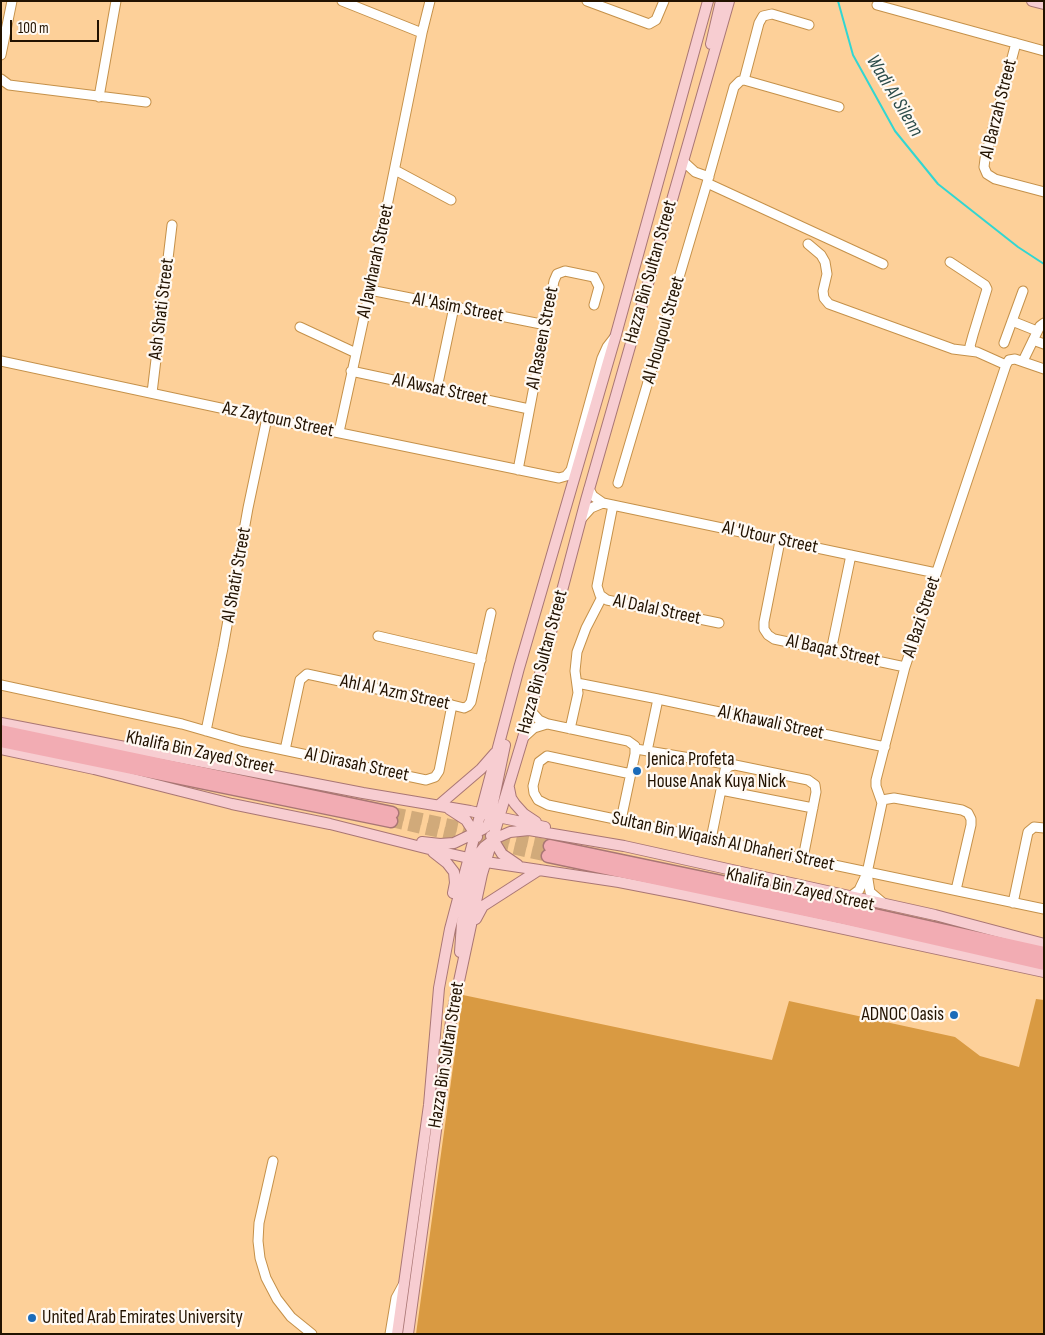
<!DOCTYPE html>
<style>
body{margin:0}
#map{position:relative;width:1045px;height:1335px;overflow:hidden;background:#fdd099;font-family:"Sofia Sans Condensed",sans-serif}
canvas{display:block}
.frame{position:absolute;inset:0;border:2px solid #221200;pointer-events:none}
.scale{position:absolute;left:10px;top:20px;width:89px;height:22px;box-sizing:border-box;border:2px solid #221200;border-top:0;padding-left:6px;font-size:15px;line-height:18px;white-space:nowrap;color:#221200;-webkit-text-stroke:4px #fff9f2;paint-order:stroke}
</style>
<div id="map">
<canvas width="1045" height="1335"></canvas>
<div class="frame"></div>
<div class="scale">100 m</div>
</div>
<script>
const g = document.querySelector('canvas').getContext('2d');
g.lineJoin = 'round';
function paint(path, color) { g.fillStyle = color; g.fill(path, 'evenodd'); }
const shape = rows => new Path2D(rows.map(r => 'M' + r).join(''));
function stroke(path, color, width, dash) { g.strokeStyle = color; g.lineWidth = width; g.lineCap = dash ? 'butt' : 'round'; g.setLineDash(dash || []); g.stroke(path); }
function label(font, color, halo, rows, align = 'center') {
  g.font = font + ' "Sofia Sans Condensed",sans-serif'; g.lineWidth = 4.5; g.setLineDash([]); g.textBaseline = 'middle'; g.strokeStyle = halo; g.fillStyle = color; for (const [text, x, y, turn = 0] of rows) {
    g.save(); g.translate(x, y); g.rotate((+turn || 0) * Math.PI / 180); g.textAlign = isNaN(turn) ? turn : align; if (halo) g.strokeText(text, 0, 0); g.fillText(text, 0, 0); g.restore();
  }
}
paint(shape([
 [463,995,772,1060,789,1001,955,1037,980,1056,1019,1067,1036,999,1044,1000,1044,1334,416,1334]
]), '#d99a42');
stroke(shape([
 [838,1,853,55,895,131,938,184,1018,247,1044,264]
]), '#32d6d2', 2);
stroke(shape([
 [393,813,550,846],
 [391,821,548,856]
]), '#d1aa7a', 12, [12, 6]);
const minor = shape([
 [342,1,422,33],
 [587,1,649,24,656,20,664,1],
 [877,5,1044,51],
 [1016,43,985,159,984,167,987,174,995,179,1044,192],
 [1,55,12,1],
 [1,79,9,85,146,102],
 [744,80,759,23,763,16,772,14,809,25],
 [99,97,116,1],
 [683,161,695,172,709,177],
 [395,170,451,200],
 [707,183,883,264],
 [808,244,821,255,825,262,827,274,823,291,824,298,829,304,953,349,977,352,1006,365],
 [950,262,985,285,987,289,973,335,970,346,972,351],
 [370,290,546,325],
 [1012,321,1037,331],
 [300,327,356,353],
 [1033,340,1044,344],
 [1004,343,1023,291],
 [1,361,267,418,559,478,566,476,571,470,602,358,607,347,614,338],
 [1023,361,1040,326,1044,323],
 [351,371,529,409],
 [437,388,454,307],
 [152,393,172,225],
 [339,432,370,290,422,33,430,1],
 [518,470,554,281,557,274,565,271,594,277,599,287,594,305],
 [618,483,707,183,734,87,740,81,744,80,839,107],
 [589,489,593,496,603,503,936,573],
 [613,505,597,586,600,595,607,600,719,623],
 [582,518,591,508,603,503],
 [780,541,764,622,764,629,768,635,774,639,905,667],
 [378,636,481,660],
 [831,651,851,555],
 [577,683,658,699,885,747],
 [1,685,182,724,241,741,426,780,435,777,439,771,452,705],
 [530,710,539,720,548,724,628,741,635,746,635,754,621,820],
 [570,729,578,693,575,671,577,652,586,628,602,597],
 [206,731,223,648,248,508,267,418],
 [523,738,534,728,547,724],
 [636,749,732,765],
 [285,750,300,680,307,674,452,705,464,708,468,706,471,702,491,613],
 [647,751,658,699],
 [631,774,547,756,539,762,533,786,534,793,538,800,548,805,1044,909],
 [721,790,813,808],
 [882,800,894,798,962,810,968,813,971,819,971,825,956,890],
 [711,839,725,770,730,766,735,765,808,780,815,785,816,792,803,858],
 [867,873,870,892,883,903],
 [851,896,859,890,867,873,882,803,876,786,876,780,905,667,1006,365,1009,360,1015,359,1044,369],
 [1013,903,1028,832,1034,827,1044,828],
 [273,1161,259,1223,258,1241,260,1258,266,1278,277,1299,291,1317,312,1334],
 [390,1334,396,1298,403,1285]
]);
const major = shape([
 [1032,1,1044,4],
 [711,44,721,1],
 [1,723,363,793,470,811,545,827],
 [1,749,94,769,232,804,330,824,429,849,486,862,619,882,686,895,1044,972],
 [509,788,511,798,515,804,524,814,536,822],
 [439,805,481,769,495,753],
 [449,809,466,820,477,837],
 [489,822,505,745],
 [491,836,502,854,518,865],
 [422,842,440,844,454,843,483,829,498,818],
 [433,852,447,863,454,872,455,883,453,893],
 [472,862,484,847,496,838,510,832,529,830,624,846,935,915,1044,944],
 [476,919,483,906,539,870],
 [460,952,462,923,479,856],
 [397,1334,429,1105,439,988,450,929,519,668,615,338,708,1],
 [408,1334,452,1014,474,911,482,874,523,738,586,500,729,1]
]);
const highway = shape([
 [1,731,392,813],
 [1,741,391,821],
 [550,846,789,896,1044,953],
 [548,856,843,918,1044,964]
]);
stroke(minor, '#c5914a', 11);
stroke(major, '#a97674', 12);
stroke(highway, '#a97674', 15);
stroke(minor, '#fff', 9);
stroke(major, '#f7cdd1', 10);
stroke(highway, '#f2acb3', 12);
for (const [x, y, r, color] of [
 [637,771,5,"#1b6bb9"],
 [954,1015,5,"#1b6bb9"],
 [32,1318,5,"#1b6bb9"]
]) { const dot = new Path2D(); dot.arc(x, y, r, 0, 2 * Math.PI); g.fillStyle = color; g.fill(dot); stroke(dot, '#fff9f2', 2); }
label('19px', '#221200', '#fff9f2', [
 ["Al Barzah Street",999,109,-76],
 ["Al Jawharah Street",376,261,-78],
 ["Hazza Bin Sultan Street",651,272,-74],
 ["Al 'Asim Street",458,308,11],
 ["Ash Shati Street",162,309,-83],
 ["Al Houqoul Street",664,330,-74],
 ["Al Raseen Street",543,338,-79],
 ["Al Awsat Street",440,390,12],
 ["Az Zaytoun Street",278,420,12],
 ["Al 'Utour Street",770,538,12],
 ["Al Shatir Street",237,575,-80],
 ["Al Dalal Street",657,610,12],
 ["Al Bazi Street",922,617,-72],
 ["Al Baqat Street",833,651,12],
 ["Hazza Bin Sultan Street",543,662,-75],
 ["Ahl Al 'Azm Street",395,693,12],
 ["Al Khawali Street",771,723,12],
 ["Khalifa Bin Zayed Street",200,753,12],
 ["Al Dirasah Street",357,765,12],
 ["Sultan Bin Wiqaish Al Dhaheri Street",723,842,12],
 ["Khalifa Bin Zayed Street",800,890,12],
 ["Hazza Bin Sultan Street",447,1055,-81]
]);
label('19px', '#221200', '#fff9f2', [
 ["Jenica Profeta",647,760],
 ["House Anak Kuya Nick",647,782],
 ["ADNOC Oasis",944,1015,"right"],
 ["United Arab Emirates University",42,1318]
], 'left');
label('italic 20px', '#2c4c4a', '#fff9f2', [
 ["Wadi Al Silenn",894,96,59]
]);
</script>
